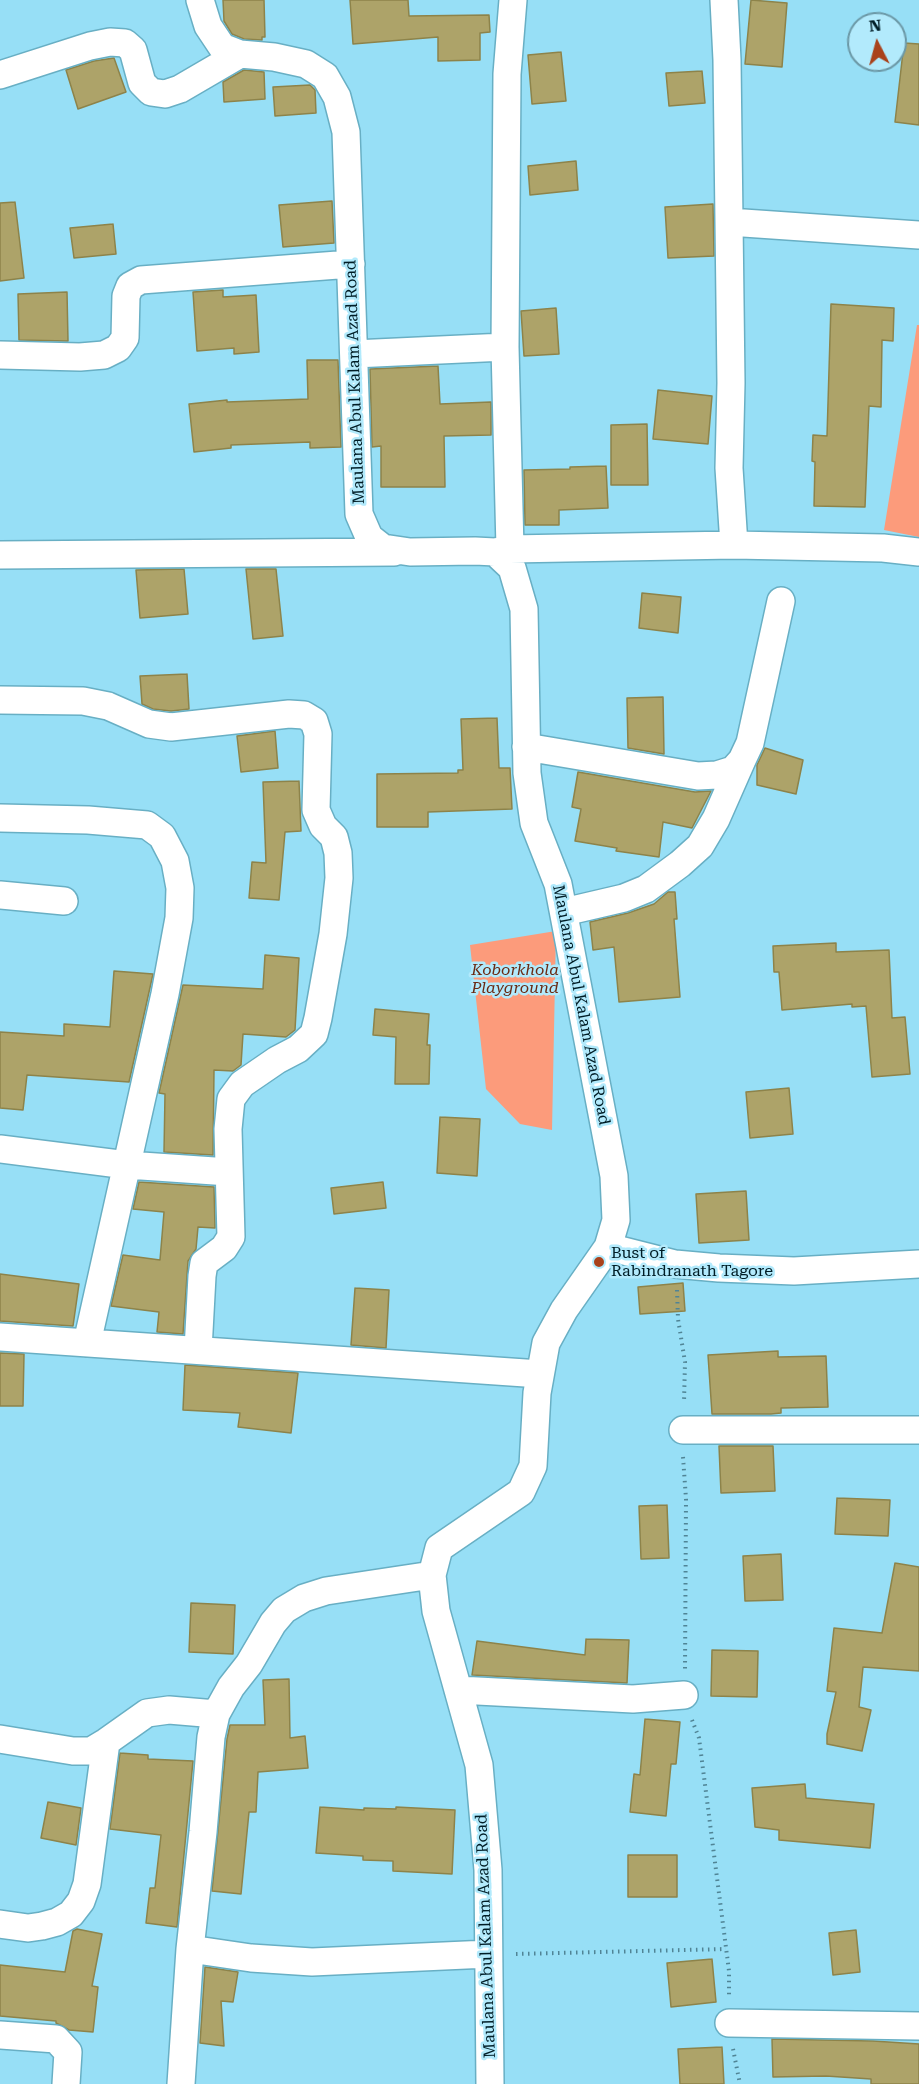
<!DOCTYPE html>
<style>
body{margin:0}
#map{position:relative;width:919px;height:2084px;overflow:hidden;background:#97dff6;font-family:"Roboto Serif",serif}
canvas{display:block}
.north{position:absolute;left:847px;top:12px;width:60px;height:60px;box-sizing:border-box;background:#b2eafc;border:2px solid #6b98a6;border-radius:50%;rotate:354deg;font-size:16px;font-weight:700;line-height:24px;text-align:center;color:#001d26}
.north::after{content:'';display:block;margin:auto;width:21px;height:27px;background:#a9421c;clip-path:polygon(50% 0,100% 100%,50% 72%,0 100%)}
</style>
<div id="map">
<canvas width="919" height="2084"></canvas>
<div class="north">N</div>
</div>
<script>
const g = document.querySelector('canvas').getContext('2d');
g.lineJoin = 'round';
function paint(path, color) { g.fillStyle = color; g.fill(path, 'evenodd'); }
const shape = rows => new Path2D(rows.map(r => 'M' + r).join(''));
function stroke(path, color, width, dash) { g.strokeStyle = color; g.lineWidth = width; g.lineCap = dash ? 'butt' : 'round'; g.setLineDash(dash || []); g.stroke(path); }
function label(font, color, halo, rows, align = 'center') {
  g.font = font + ' "Roboto Serif",serif'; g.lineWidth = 5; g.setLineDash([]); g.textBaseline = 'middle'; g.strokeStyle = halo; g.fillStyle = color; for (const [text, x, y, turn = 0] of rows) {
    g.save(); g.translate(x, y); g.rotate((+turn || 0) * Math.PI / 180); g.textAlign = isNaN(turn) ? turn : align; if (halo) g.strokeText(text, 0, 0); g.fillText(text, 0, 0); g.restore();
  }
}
paint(shape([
 [917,325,919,325,919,537,884,530],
 [556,931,552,1130,520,1124,486,1089,470,945]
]), '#fc9b7b');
const building = shape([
 [223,0,264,0,265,37,262,37,262,40,244,39,232,34,224,21,223,0],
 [350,0,408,0,409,16,489,15,490,32,480,33,480,60,438,61,438,37,353,44,350,0],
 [751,0,787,3,782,67,745,64,751,0],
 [904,43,919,44,919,125,895,122,904,43],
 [561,52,566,101,532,104,528,55,561,52],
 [114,58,126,92,78,109,66,70,94,61,114,58],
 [244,70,264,72,265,99,224,102,223,82,244,70],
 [702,71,705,103,669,106,666,73,702,71],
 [310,85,315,90,316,113,275,116,273,87,310,85],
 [576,161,578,190,530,195,528,166,576,161],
 [332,201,334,243,283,247,279,205,332,201],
 [15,202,24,278,0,281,0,203,15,202],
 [713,204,714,256,668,258,665,207,713,204],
 [113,224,116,254,74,258,70,228,113,224],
 [223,290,223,297,256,295,259,352,234,354,234,348,197,351,193,292,223,290],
 [67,292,68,341,19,340,18,294,67,292],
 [831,304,894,308,893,341,882,340,881,407,869,406,865,507,814,506,815,462,812,461,813,435,827,436,831,304],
 [556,308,559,354,524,356,521,311,556,308],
 [307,360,338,360,341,447,310,448,310,442,231,445,231,448,194,452,189,404,227,400,227,402,308,399,307,360],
 [438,366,440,404,491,402,491,435,444,436,445,487,381,487,381,446,372,447,370,369,438,366],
 [658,390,712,396,708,444,653,439,658,390],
 [647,424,648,485,611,485,611,425,647,424],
 [606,466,608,508,559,510,559,525,525,525,524,470,570,469,570,467,606,466],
 [184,569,188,614,140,618,136,570,184,569],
 [246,569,276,569,283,636,253,639,246,569],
 [642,593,681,597,678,633,639,628,642,593],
 [187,674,189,709,171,711,153,709,142,704,140,676,187,674],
 [663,697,664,754,628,748,627,698,663,697],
 [497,718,499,768,510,768,512,809,428,812,428,827,377,827,377,774,458,773,458,770,463,770,461,719,497,718],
 [275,731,278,768,241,772,237,736,275,731],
 [765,748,803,760,796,794,757,785,757,765,765,748],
 [578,772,695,792,711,791,692,828,663,822,659,857,616,851,617,848,575,841,581,809,572,807,578,772],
 [299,781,301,831,285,832,279,900,249,898,252,862,266,863,263,782,299,781],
 [668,892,675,892,677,919,674,919,680,997,619,1002,614,947,593,950,590,922,628,913,654,904,668,892],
 [836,943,836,952,889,950,892,1018,905,1017,910,1074,872,1077,866,1006,852,1007,852,1004,782,1010,779,972,774,972,773,946,836,943],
 [265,955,299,958,295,1030,286,1037,243,1034,241,1065,233,1071,214,1070,213,1155,164,1152,165,1094,159,1093,183,985,263,989,265,955],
 [114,971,153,974,129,1082,27,1075,23,1110,0,1108,0,1032,64,1036,64,1024,110,1027,114,971],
 [375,1009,429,1014,427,1045,430,1045,429,1084,395,1084,396,1037,373,1035,375,1009],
 [789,1088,793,1134,750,1138,746,1092,789,1088],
 [440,1117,480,1119,477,1176,437,1173,440,1117],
 [139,1182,214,1187,215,1228,198,1227,196,1249,188,1261,183,1334,157,1332,159,1312,111,1306,123,1255,160,1260,164,1212,133,1209,139,1182],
 [383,1182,386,1208,334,1214,331,1188,383,1182],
 [746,1191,749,1240,699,1243,696,1194,746,1191],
 [0,1274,79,1284,73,1326,0,1321,0,1274],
 [683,1283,685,1311,640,1314,638,1287,683,1283],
 [355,1288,389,1290,386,1348,351,1345,355,1288],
 [778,1351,778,1357,826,1356,828,1407,781,1408,781,1413,771,1414,712,1414,708,1355,778,1351],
 [0,1353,24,1354,23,1406,0,1406,0,1353],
 [185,1365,298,1373,291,1433,238,1427,240,1413,183,1410,185,1365],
 [719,1446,773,1446,775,1491,721,1493,719,1446],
 [837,1498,890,1500,888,1536,835,1534,837,1498],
 [667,1505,669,1558,641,1559,639,1506,667,1505],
 [781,1554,783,1600,745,1601,743,1556,781,1554],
 [895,1563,919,1567,919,1671,863,1667,859,1707,871,1710,862,1751,827,1744,827,1734,836,1692,827,1691,834,1628,882,1633,895,1563],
 [191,1603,235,1605,233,1654,189,1652,191,1603],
 [586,1639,629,1640,627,1683,472,1675,477,1641,585,1655,586,1639],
 [712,1650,758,1651,757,1697,711,1696,712,1650],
 [289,1679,290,1738,305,1736,308,1768,258,1772,256,1812,249,1812,241,1894,212,1891,227,1739,230,1725,265,1725,263,1680,289,1679],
 [645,1719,680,1722,676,1764,671,1764,666,1816,630,1812,634,1774,640,1775,645,1719],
 [120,1753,148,1755,148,1759,193,1761,177,1927,146,1923,150,1888,155,1888,161,1835,110,1829,120,1753],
 [805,1784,806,1798,874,1804,870,1848,779,1840,779,1830,755,1827,752,1788,805,1784],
 [48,1802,81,1808,76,1845,41,1838,48,1802],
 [320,1807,364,1810,364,1808,396,1809,396,1807,455,1810,452,1874,393,1871,393,1861,363,1860,363,1856,316,1853,320,1807],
 [628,1855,677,1855,677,1897,628,1897,628,1855],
 [77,1929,102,1934,92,1986,98,1987,93,2032,69,2030,56,2023,56,2021,0,2016,0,1965,65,1972,73,1931,77,1929],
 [856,1930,860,1972,833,1975,829,1933,856,1930],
 [712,1959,716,2002,671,2007,667,1963,712,1959],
 [205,1967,238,1972,233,2002,221,2001,224,2046,200,2043,205,1967],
 [772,2039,873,2041,919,2044,919,2084,871,2084,871,2079,826,2076,773,2077,772,2039],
 [722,2047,724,2084,680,2084,678,2049,722,2047]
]);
paint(building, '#ada369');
stroke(building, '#8d834a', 1.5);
const minor = shape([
 [200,0,208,26,222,47,240,54,274,57,306,64,325,76,337,97,346,132,359,514,369,537,383,548,410,552,475,551,495,552,512,568,524,609,527,773,534,823,558,884,614,1176,616,1220,608,1247,564,1310,546,1343,537,1393,533,1466,521,1492,439,1548,432,1575,436,1611,479,1765,488,1870,490,2084],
 [0,75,90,46,110,42,125,43,133,50,142,83,151,92,165,94,180,89,240,54],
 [729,222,919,235],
 [354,354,505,347],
 [0,355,80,357,104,355,118,348,125,338,126,296,130,286,141,280,351,264],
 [734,545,883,548,919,552],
 [510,549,505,347,507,74,513,0],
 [495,552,510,549,734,545,729,468,731,383,727,60,724,0],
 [0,555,394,552],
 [0,700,83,701,108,706,149,724,171,727,289,714,304,715,314,721,318,734,316,810,323,826,334,837,338,853,339,878,333,934,318,1018,314,1034,298,1049,277,1060,242,1084,231,1099,228,1129,231,1237,224,1248,204,1263,202,1276,198,1350],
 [526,747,698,776,717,775,733,770,742,760,750,743,781,601],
 [0,818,88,820,147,825,162,836,175,861,180,888,179,918,165,994,87,1343],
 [0,895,64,901],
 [564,912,624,898,646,889,680,864,700,846,716,819,742,760],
 [0,1149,127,1165,229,1172],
 [608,1247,675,1264,719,1268,794,1271,919,1264],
 [0,1337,540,1374],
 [683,1430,919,1430],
 [458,1690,633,1699,684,1695],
 [0,1739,73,1751,91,1751,106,1742,147,1713,169,1710,216,1714],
 [0,1924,28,1928,42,1926,57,1922,71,1914,81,1901,87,1884,106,1742],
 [190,1949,251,1958,312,1962,488,1954],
 [729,2023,919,2026],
 [0,2035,56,2039,68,2052,66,2084],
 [181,2084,190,1949,203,1832,211,1737,216,1714,231,1687,249,1664,273,1623,284,1610,304,1598,326,1591,432,1575]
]);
stroke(minor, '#68afc4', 30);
stroke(shape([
 [677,1290,678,1319,685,1362,684,1402],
 [683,1457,686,1499,685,1669],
 [692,1720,699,1738,729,1971,729,1997],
 [516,1954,726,1949],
 [733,2049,740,2084]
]), '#508495', 4, [1.5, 4.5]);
stroke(minor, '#fff', 27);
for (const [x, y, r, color] of [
 [599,1262,6,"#a9421c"]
]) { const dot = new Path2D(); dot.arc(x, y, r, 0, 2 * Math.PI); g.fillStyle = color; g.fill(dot); stroke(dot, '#b2eafc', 2); }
label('16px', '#001d26', '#b2eafc', [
 ["Maulana Abul Kalam Azad Road",355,382,-92],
 ["Maulana Abul Kalam Azad Road",581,1005,79],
 ["Maulana Abul Kalam Azad Road",486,1936,-92]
]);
label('italic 16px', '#6a2a13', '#b2eafc', [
 ["Koborkhola",515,970],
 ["Playground",515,988]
]);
label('16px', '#001d26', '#b2eafc', [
 ["Bust of",611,1253],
 ["Rabindranath Tagore",611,1271]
], 'left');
</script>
